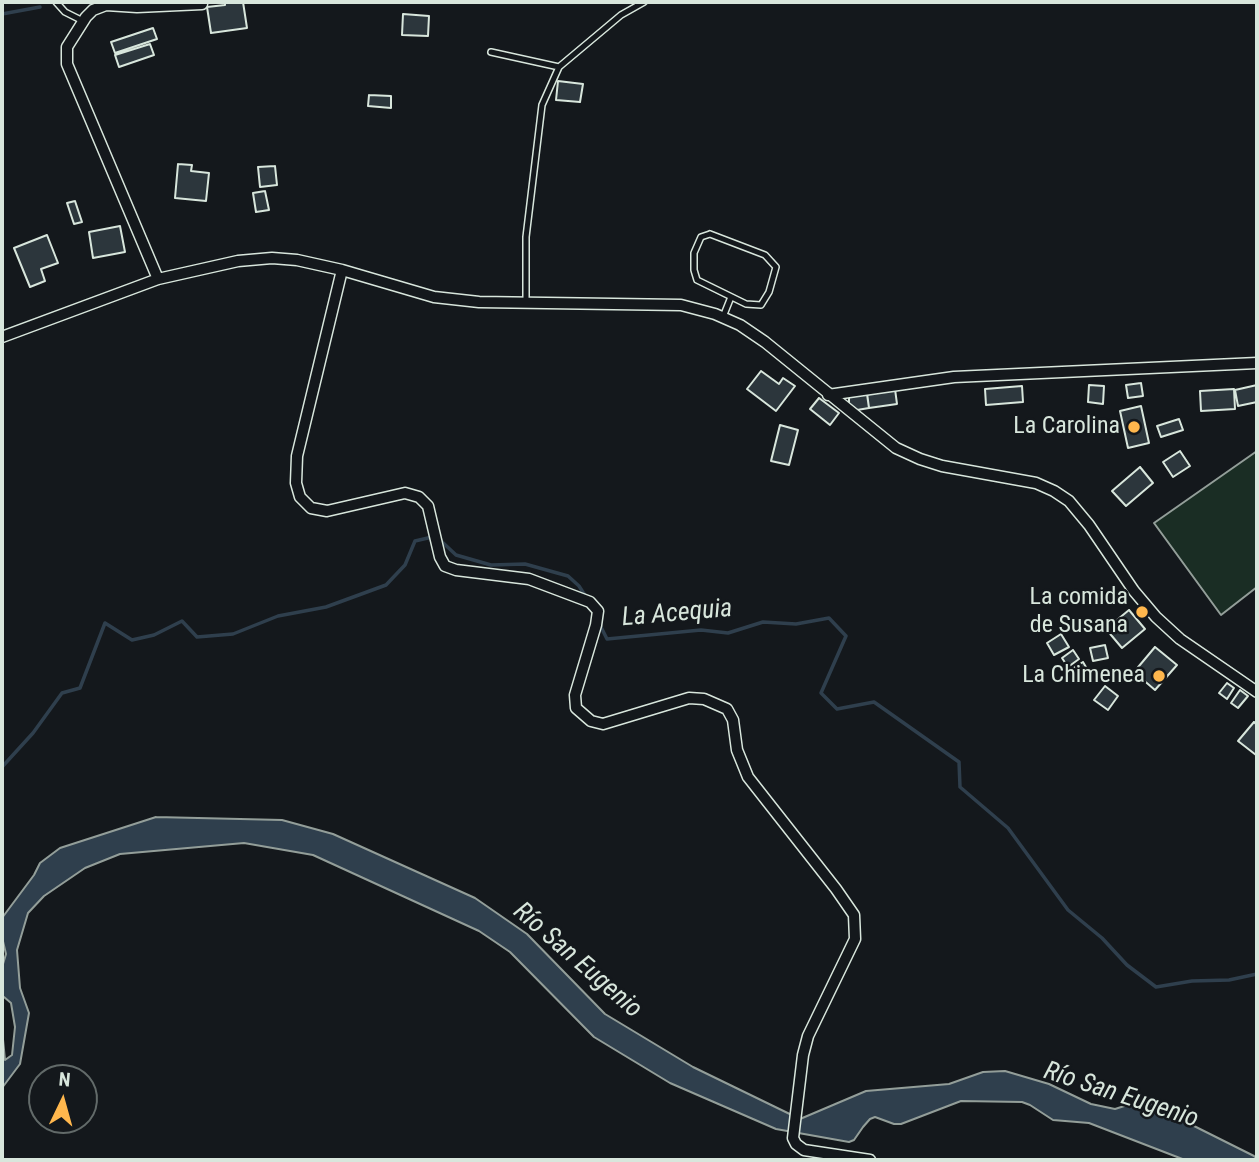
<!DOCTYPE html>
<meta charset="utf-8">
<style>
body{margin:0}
#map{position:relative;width:1259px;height:1162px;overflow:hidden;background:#14181c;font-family:"Roboto Condensed",sans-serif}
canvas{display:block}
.frame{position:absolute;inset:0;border:4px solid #d8e6dc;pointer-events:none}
.north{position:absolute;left:28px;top:1064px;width:70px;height:70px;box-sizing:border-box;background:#14181c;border:2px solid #626a69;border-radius:50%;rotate:5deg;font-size:19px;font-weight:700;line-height:28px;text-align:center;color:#d8e6dc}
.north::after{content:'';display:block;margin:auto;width:24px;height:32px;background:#ffb74d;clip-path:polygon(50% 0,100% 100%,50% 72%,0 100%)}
</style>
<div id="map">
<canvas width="1259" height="1162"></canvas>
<div class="frame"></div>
<div class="north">N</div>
</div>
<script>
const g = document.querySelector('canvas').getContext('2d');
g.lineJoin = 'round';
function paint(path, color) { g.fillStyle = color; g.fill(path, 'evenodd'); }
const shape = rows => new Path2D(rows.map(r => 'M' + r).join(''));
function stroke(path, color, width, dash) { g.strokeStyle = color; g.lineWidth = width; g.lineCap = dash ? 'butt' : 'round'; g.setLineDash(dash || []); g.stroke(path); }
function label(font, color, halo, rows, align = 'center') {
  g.font = font + ' "Roboto Condensed",sans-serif'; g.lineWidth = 5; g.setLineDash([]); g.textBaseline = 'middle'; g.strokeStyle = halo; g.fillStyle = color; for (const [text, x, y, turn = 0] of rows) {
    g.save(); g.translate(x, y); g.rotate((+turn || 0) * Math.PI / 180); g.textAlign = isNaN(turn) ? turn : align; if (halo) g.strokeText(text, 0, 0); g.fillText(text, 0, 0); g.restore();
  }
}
const green = shape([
 [1257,451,1257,587,1221,615,1154,523,1257,451]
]);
paint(green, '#1a2d24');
stroke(green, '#939e99', 2);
const water = shape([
 [156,817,282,820,333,834,475,898,527,934,605,1014,693,1067,800,1119,866,1091,949,1084,983,1072,1005,1071,1049,1084,1091,1104,1115,1109,1140,1101,1146,1102,1254,1156,1257,1160,1185,1160,1089,1123,1053,1120,1030,1105,1022,1102,961,1101,901,1124,894,1124,875,1117,870,1119,863,1127,854,1140,849,1142,776,1129,670,1083,594,1037,510,952,479,931,313,855,244,843,120,854,85,868,44,896,28,913,17,950,20,988,29,1013,20,1064,2,1088,2,1029,5,1060,12,1055,15,1027,11,1003,4,997,2,1000,3,964,6,954,2,937,2,918,34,875,40,863,60,848,156,817]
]);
paint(water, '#2f3f4d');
stroke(water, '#939e99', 2);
stroke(shape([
 [2,14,40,7],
 [438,538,456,555,491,565,525,564,568,576,579,586,586,597],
 [600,625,607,639,701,630,728,633,763,622,796,624,829,618,846,636,821,693,837,709,874,702,959,762,960,787,1008,828,1068,910,1102,938,1127,965,1156,987,1192,981,1229,980,1257,974],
 [2,767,33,733,62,693,80,688,105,623,132,640,154,635,182,621,197,637,233,634,278,616,326,607,386,585,405,565,415,541,432,537]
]), '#2f3f4d', 3.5);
const building = shape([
 [225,2,243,2,247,28,211,33,207,7,225,5,225,2],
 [403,14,429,16,428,36,402,35,403,14],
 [153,28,157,39,115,53,111,42,153,28],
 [150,44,154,55,119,67,115,55,150,44],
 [558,81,583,84,580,102,556,100,558,81],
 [369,95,391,96,391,108,368,106,369,95],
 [178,164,192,165,191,171,209,173,206,201,175,198,178,164],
 [275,166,277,185,260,187,258,167,275,166],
 [265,191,269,210,256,212,253,193,265,191],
 [75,201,82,222,74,224,67,203,75,201],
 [120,226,125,252,93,258,89,232,120,226],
 [47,235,58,263,41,269,45,281,30,287,14,248,47,235],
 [761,371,779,384,783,378,795,386,776,411,747,389,761,371],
 [1141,383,1143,396,1128,398,1126,385,1141,383],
 [1089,385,1104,386,1103,404,1088,402,1089,385],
 [1257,385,1257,402,1238,406,1235,390,1257,385],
 [1022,386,1023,402,986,405,985,389,1022,386],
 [895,389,897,404,869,408,867,393,895,389],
 [1234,389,1235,409,1201,411,1200,391,1234,389],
 [867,394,869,408,857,410,849,404,849,397,867,394],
 [819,398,839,413,830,425,810,409,819,398],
 [1141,406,1149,443,1128,448,1120,411,1141,406],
 [1179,419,1183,430,1161,437,1157,426,1179,419],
 [780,425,798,430,789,465,771,461,780,425],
 [1180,451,1190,466,1173,477,1163,462,1180,451],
 [1140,467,1153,483,1126,506,1112,491,1140,467],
 [1129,610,1145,629,1122,648,1106,629,1129,610],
 [1061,634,1069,647,1054,655,1047,643,1061,634],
 [1105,645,1108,658,1093,661,1090,648,1105,645],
 [1155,647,1177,665,1155,690,1134,672,1155,647],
 [1073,650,1079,659,1068,667,1062,658,1073,650],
 [1083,662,1090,674,1076,683,1069,671,1083,662],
 [1227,683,1234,688,1227,699,1219,693,1227,683],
 [1105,686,1118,696,1108,710,1094,700,1105,686],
 [1240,690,1248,696,1238,708,1231,703,1240,690],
 [1254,722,1257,725,1256,755,1238,741,1254,722]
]);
paint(building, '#2c363c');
stroke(building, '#d8e6dc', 2);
const service = shape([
 [56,2,65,12,83,21],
 [491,52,559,67],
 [710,234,765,255,776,267,769,292,761,305,746,304,697,280,694,270,694,253,701,237,710,234],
 [526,301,526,237,542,105,559,67,621,15,644,2],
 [723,317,731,297]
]);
const minor = shape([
 [342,270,297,456,296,483,300,497,311,508,327,511,405,493,419,497,428,506,440,557,445,566,456,570,529,579,590,602,598,611,596,625,575,695,576,708,591,721,603,724,689,698,704,699,727,709,733,720,737,750,748,777,836,889,854,915,855,939,808,1036,803,1055,793,1138,796,1144,804,1150,870,1160],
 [158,279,67,64,67,47,86,17,93,10,106,5,137,7,202,4],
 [2,337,158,279,238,261,272,258,297,260,342,270,434,297,479,302,681,305,715,314,740,325,765,342,896,448,920,459,942,466,1036,483,1054,491,1069,501,1089,525,1134,591,1156,617,1180,639,1257,692],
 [828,395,954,377,1257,363]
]);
stroke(service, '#d8e6dc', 8);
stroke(minor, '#d8e6dc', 13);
stroke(service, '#14181c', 5);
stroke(minor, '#14181c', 10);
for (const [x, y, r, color] of [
 [1134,427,7,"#ffb74d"],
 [1142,612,7,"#ffb74d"],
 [1159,676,7,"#ffb74d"]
]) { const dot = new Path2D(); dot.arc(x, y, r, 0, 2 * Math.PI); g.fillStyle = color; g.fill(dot); stroke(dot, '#14181c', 2.5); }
label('24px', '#d8e6dc', '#14181c', [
 ["La Carolina",1120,427],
 ["La comida",1128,598],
 ["de Susana",1128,626],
 ["La Chimenea",1145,676]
], 'right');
label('italic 26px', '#d8e6dc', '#14181c', [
 ["La Acequia",677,614,-5],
 ["Río San Eugenio",577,961,41],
 ["Río San Eugenio",1121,1096,18]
]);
</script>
